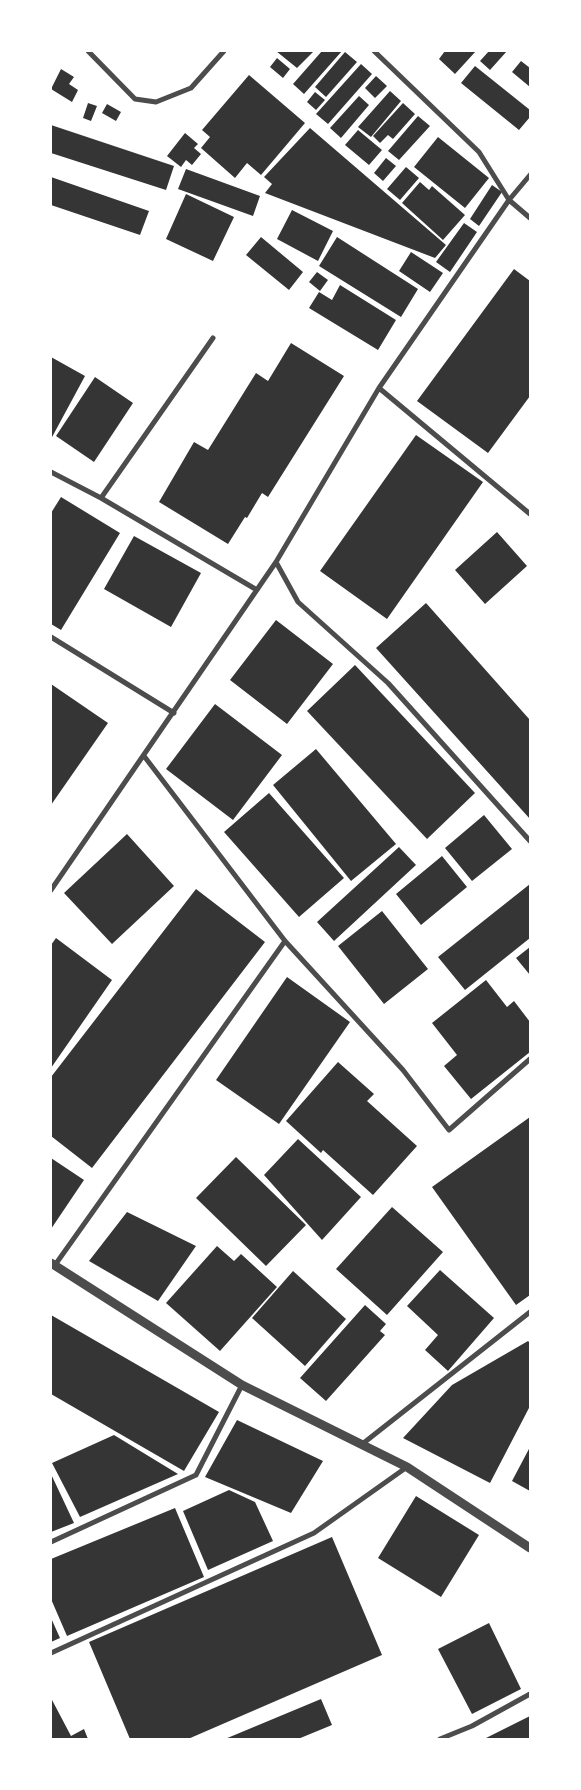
<!DOCTYPE html>
<style>
body{margin:0}
#map{position:relative;width:581px;height:1790px;overflow:hidden;background:#fff;font-family:Overpass,sans-serif}
canvas{display:block}
.frame{position:absolute;inset:0;border:52px solid #fff;pointer-events:none}
</style>
<div id="map">
<canvas width="581" height="1790"></canvas>
<div class="frame"></div>
</div>
<script>
const g = document.querySelector('canvas').getContext('2d');
g.lineJoin = 'round';
function paint(path, color) { g.fillStyle = color; g.fill(path, 'evenodd'); }
const shape = rows => new Path2D(rows.map(r => 'M' + r).join(''));
function stroke(path, color, width, dash) { g.strokeStyle = color; g.lineWidth = width; g.lineCap = dash ? 'butt' : 'round'; g.setLineDash(dash || []); g.stroke(path); }
paint(shape([
 [276,51,314,51,297,68],
 [322,51,342,51,304,94,293,84],
 [445,51,476,51,455,74,439,59],
 [489,51,507,51,490,70,480,61],
 [345,52,357,62,326,97,315,87],
 [277,58,290,69,283,78,270,67],
 [521,61,530,68,530,87,512,72],
 [361,64,372,74,328,124,316,114],
 [475,66,530,110,530,117,519,130,461,83],
 [61,69,74,77,69,84,78,90,72,102,51,89],
 [249,75,305,123,261,175,247,163,235,178,201,148,210,137,202,130],
 [376,76,387,86,375,98,365,88],
 [390,91,401,101,371,137,358,127],
 [315,92,325,100,316,110,307,102],
 [359,96,369,105,341,138,330,128],
 [88,103,97,106,91,121,83,118],
 [403,103,415,114,393,139,388,135,380,143,373,136],
 [107,104,121,112,116,121,102,113],
 [418,116,430,126,399,160,388,151],
 [51,125,174,166,166,190,51,153],
 [310,128,446,245,435,258,265,193,272,184,264,177],
 [358,130,382,150,369,165,345,145],
 [185,133,198,144,194,148,201,154,192,165,186,160,181,167,167,156],
 [438,137,489,178,465,208,414,167],
 [386,158,396,166,383,181,374,173],
 [406,167,419,178,400,200,387,189],
 [186,169,260,196,253,216,178,189],
 [51,177,149,211,140,235,51,205],
 [420,182,429,190,432,186,465,215,443,240,402,203],
 [492,185,502,192,479,226,470,219],
 [186,194,234,217,213,261,166,239],
 [292,210,333,231,318,261,277,239],
 [464,223,477,232,450,272,436,262],
 [261,237,303,272,289,290,246,255],
 [337,237,418,289,401,317,319,266],
 [411,252,443,273,430,292,399,271],
 [514,269,530,281,530,396,488,453,417,401],
 [317,272,328,280,320,291,309,282],
 [340,285,396,320,378,350,309,308,319,292,332,300],
 [291,343,344,376,268,497,262,493,247,518,245,517,228,544,159,502,194,442,208,450,256,373,268,381],
 [51,357,85,376,51,439],
 [95,377,133,403,94,462,56,436],
 [416,435,483,482,387,619,320,571],
 [61,497,120,533,61,630,51,624,51,513],
 [497,532,527,566,485,604,455,570],
 [134,536,201,573,171,627,104,589],
 [426,603,530,720,530,819,376,648],
 [276,620,333,664,287,724,230,680],
 [355,665,475,793,427,839,307,711],
 [51,684,108,723,51,805],
 [215,704,282,755,233,820,166,769],
 [316,749,396,844,351,881,273,785],
 [269,793,344,878,299,917,224,832],
 [484,815,512,849,472,881,445,848],
 [127,834,174,886,112,944,64,893],
 [399,847,416,865,334,941,317,922],
 [442,856,467,887,421,925,396,894],
 [530,884,530,938,465,990,438,957],
 [196,889,265,942,92,1168,51,1136,51,1077],
 [382,911,428,969,384,1004,338,946],
 [56,938,112,980,51,1068,51,945],
 [530,947,530,975,516,958],
 [287,977,350,1022,279,1124,216,1080],
 [486,980,507,1007,514,1001,530,1022,530,1052,471,1099,444,1066,457,1055,432,1023],
 [338,1062,374,1094,367,1101,417,1146,373,1195,323,1150,321,1153,286,1121],
 [530,1117,530,1295,516,1305,432,1187],
 [298,1139,361,1197,322,1240,264,1175],
 [236,1157,306,1225,266,1266,196,1198],
 [51,1158,84,1180,51,1229],
 [392,1207,443,1252,387,1315,336,1269],
 [127,1212,196,1246,158,1301,89,1261],
 [217,1246,234,1261,241,1254,277,1287,220,1351,166,1303],
 [440,1270,494,1318,448,1371,425,1350,438,1335,407,1306],
 [293,1271,346,1319,305,1366,252,1318],
 [365,1305,386,1324,380,1331,385,1335,326,1401,300,1378],
 [51,1315,219,1412,184,1471,51,1394],
 [528,1341,530,1343,530,1406,490,1483,403,1438,452,1385],
 [237,1420,323,1461,291,1513,205,1477],
 [114,1435,178,1474,80,1517,52,1463],
 [530,1447,530,1491,512,1481],
 [51,1474,74,1523,51,1532],
 [229,1490,255,1502,273,1541,208,1570,183,1511],
 [416,1496,479,1535,441,1597,378,1558],
 [175,1508,204,1577,67,1636,51,1599,51,1559],
 [332,1537,382,1655,188,1739,130,1739,89,1642],
 [51,1618,60,1638,51,1642],
 [489,1623,521,1689,472,1714,438,1649],
 [51,1698,71,1736,84,1729,88,1739,51,1739],
 [321,1699,332,1725,298,1739,225,1739],
 [530,1716,530,1739,484,1739]
]), '#353535');
stroke(shape([
 [88,51,135,99,156,102,191,88,224,51],
 [374,51,479,152,509,200,530,218],
 [379,388,530,514],
 [51,472,101,498,257,590],
 [101,498,213,338],
 [276,562,298,602,388,683,530,841],
 [51,637,174,713],
 [144,756,285,941,403,1070,449,1130,530,1059],
 [51,890,276,562,379,388,509,200,530,175],
 [55,1265,285,941],
 [361,1445,530,1312],
 [51,1542,196,1475,242,1385],
 [51,1653,314,1533,407,1467],
 [440,1739,472,1726,530,1694]
]), '#4c4c4c', 5);
stroke(shape([
 [51,1263,242,1385,407,1467,530,1548]
]), '#4c4c4c', 9);
</script>
